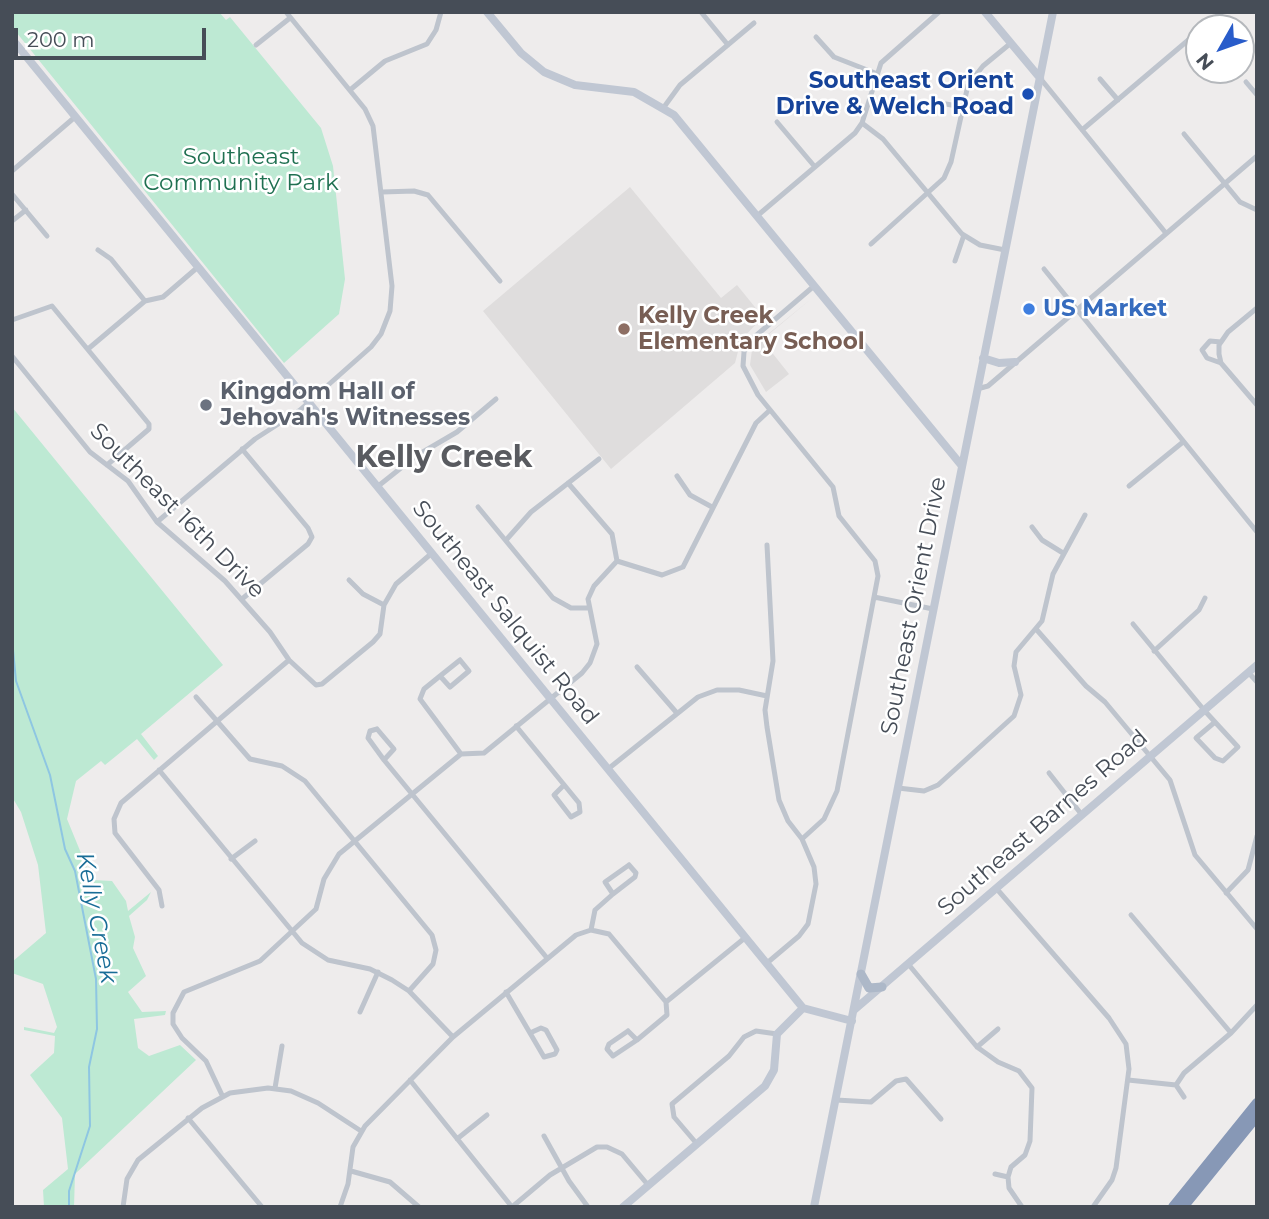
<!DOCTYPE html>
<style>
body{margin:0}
#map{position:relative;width:1269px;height:1219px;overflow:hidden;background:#eeecec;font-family:Montserrat,sans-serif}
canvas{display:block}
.frame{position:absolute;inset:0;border:14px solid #464d57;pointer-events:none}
.north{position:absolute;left:1185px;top:14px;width:70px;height:70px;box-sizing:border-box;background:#fff;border:2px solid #b5b8bc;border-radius:50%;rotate:230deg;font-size:19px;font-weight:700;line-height:28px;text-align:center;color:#464d57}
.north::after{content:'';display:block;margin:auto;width:24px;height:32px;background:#295cca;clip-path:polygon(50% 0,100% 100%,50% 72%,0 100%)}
.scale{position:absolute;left:14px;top:28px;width:192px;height:32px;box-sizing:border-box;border:4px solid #464d57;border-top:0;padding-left:9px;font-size:21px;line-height:24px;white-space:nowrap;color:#464d57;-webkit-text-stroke:5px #fff;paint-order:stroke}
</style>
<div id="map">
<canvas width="1269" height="1219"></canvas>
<div class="frame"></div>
<div class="north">N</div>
<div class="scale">200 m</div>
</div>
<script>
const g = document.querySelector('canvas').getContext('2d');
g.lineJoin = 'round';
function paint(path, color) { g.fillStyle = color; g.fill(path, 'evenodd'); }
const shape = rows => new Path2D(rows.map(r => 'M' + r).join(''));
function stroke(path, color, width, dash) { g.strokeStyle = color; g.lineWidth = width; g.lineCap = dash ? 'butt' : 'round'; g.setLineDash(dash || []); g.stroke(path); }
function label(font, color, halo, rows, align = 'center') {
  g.font = font + ' Montserrat,sans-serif'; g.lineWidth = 5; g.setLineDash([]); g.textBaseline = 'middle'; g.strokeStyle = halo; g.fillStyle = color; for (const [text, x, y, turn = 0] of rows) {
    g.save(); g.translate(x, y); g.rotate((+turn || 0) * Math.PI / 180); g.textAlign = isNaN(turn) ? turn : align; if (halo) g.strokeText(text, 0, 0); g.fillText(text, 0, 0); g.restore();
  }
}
paint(shape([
 [630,187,721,298,737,285,763,317,741,340,735,363,611,469,483,311],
 [811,299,762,340,789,374,766,392,750,365,752,350,757,343]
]), '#dfdddd');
paint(shape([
 [12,12,219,12,226,20,230,17,321,128,333,166,345,279,339,314,284,363,12,27],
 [12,407,223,665,141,734,158,756,154,760,137,739,105,765,101,761,76,781,67,819,92,880,112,881,126,901,128,911,151,892,147,900,129,916,135,937,133,948,146,976,128,992,142,1012,166,1011,165,1015,134,1019,138,1048,149,1056,180,1045,196,1060,75,1174,74,1207,44,1207,43,1190,68,1169,62,1118,30,1075,54,1053,55,1036,24,1030,24,1027,54,1033,57,1027,43,984,12,973,12,962,46,933,38,865,21,812,12,797]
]), '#bde9d3');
stroke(shape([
 [12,639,16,681,50,775,65,849,75,871,96,979,97,1029,89,1067,90,1126,69,1191,69,1207]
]), '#8ec6e2', 2);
stroke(shape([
 [701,12,728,45],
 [1203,28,1222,12],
 [816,37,834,57,875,73],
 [256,45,290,18],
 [1040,78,1165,232],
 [1100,79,1118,100],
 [1246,82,1257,95],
 [350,90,385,61,427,44,436,30,441,12],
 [946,104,962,107],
 [664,107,680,85,754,23],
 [777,122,815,167],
 [862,123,883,139,962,234,980,245,1005,250],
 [1082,130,1199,31],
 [1184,134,1240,202,1257,210],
 [12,171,75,117],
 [382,192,414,191,428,195,500,281],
 [12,194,47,236],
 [757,216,855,133,862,123,881,63,939,12],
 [12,221,26,210],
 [871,244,944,178,951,162,968,85,983,66,1011,43],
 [98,250,111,259,145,301],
 [955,261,964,235],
 [1044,269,1257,532],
 [1257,308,1228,332,1219,345,1219,354,1221,363,1257,405],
 [12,320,52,306,149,424,149,429,107,465],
 [1221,342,1210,341,1202,350,1207,358,1221,363],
 [88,349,145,301,163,297,198,267],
 [12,356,90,452,128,481,157,522,225,581,270,632,289,660,316,685,322,684,373,642,380,634,384,605,396,584,432,553],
 [977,389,988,386,1257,156],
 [677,476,690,495,712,507],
 [568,483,612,534,617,561],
 [1129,486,1183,442],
 [377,487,416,456,457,432,496,399],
 [478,507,553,598,571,608,587,608],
 [157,522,255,439,300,410,371,347,381,334,390,311,392,286,373,126,365,109,286,12],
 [1032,527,1042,540,1063,553],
 [507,539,531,512,599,459],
 [767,545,773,661,765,710,767,727,779,800,788,821,802,839],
 [617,561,662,575,683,567,756,423,770,410],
 [349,580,363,594,384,605],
 [874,597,933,609],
 [242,599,308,544,312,537,308,528,242,449],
 [1133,624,1204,710,1215,722,1238,747,1223,761,1215,758,1196,738,1215,722],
 [1036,629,1086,686,1105,702,1170,780,1195,855,1257,929],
 [1154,651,1199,610,1205,598],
 [460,660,469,671,450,687,440,676,460,660],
 [637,667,676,712],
 [1248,672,1257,682],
 [440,676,424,689,420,699,461,754],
 [196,697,250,759,282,766,305,781,432,935,436,950,433,964,409,991],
 [516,726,579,803,580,812,571,817,554,795,564,785],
 [377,729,394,749,384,760,368,738,370,731,377,729],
 [384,760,547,958],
 [608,769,698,697,717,690,739,690,767,696],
 [159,770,302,943,328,960,370,969,392,980,409,991,453,1037],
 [1049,773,1082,815],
 [898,788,924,791,938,785,1014,716,1021,695,1014,666,1016,652,1042,621,1053,574,1085,515],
 [231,859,255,841],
 [629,865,636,873,635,877,613,894,605,882,629,865],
 [996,888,1109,1018,1126,1044,1129,1069,1116,1168,1112,1180,1093,1207],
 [1226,893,1248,870,1257,836],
 [162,906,159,890,115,833,114,819,121,803,289,660],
 [1131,915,1231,1033],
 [591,930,595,910,613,894],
 [767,963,799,936,808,924,816,884,814,867,802,839,824,819,837,791,878,576,875,561,839,516,833,487,758,395,743,366,744,352,752,339,814,286],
 [909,965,977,1047,998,1062,1019,1071,1032,1088,1030,1141,1025,1155,1011,1167,1008,1177,1009,1188,1022,1207],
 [506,992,544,1057,555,1054,557,1050,546,1030,541,1028,530,1033],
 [666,1002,746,937],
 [360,1012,378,972],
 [628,1031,637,1040,613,1056,607,1049,609,1044,628,1031],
 [637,1040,667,1015,666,1002],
 [977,1047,998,1029],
 [410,1080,512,1207],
 [1128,1080,1176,1085,1184,1097],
 [1176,1085,1184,1073,1231,1033,1257,1005],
 [275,1088,282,1046],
 [222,1095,206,1061,182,1038,173,1024,173,1013,184,992,260,961,316,909,324,879,339,854,461,754,484,753,582,673,590,663,597,644,588,599,594,586,617,561],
 [836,1100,871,1102,896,1081,906,1079,941,1119],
 [188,1118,262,1207],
 [544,1136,569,1181,588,1207],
 [457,1139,487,1115],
 [697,1144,674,1117,672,1104,729,1056,744,1037,756,1031,777,1034],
 [351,1171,390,1182,419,1207],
 [995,1174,1008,1177],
 [123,1207,127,1179,138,1160,202,1108,230,1093,268,1088,291,1091,318,1103,361,1131],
 [340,1207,348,1184,353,1147,365,1126,453,1037,576,935,591,930,609,934,666,1002],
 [512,1207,550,1175,597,1147,607,1147,622,1154,648,1185]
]), '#bec4cd', 5);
stroke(shape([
 [487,12,521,53,544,72,575,85,634,92,674,115,962,466],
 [985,12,1040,78],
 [12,39,803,1008,852,1021],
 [983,358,999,363,1015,362],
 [854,1010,1257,665],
 [623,1207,765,1086,774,1070,777,1034,803,1008],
 [814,1207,1053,12]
]), '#c0c7d3', 8);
stroke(shape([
 [861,974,869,988,882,987]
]), '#adb8c8', 9);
stroke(shape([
 [1173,1207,1257,1103],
 [1183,1207,1257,1116]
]), '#8798b6', 10);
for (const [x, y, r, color] of [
 [1028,94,7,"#1a4fb4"],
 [1029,309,7,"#3f7fe0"],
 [624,329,7,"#8d6e63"],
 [206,405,7,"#6b7280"]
]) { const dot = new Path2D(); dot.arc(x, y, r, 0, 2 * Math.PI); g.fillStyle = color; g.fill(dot); stroke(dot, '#fff', 2.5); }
label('bold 23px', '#164399', '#fff', [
 ["Southeast Orient",1014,81],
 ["Drive & Welch Road",1014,107]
], 'right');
label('23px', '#1f7051', '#fff', [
 ["Southeast",241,157],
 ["Community Park",241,183]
]);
label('bold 23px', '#366cbe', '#fff', [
 ["US Market",1043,309]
], 'left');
label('bold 23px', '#785e54', '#fff', [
 ["Kelly Creek",638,316],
 ["Elementary School",638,342]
], 'left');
label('bold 23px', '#5b616d', '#fff', [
 ["Kingdom Hall of",220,392],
 ["Jehovah's Witnesses",220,418]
], 'left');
label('23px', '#464d57', '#fff', [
 ["Southeast 16th Drive",177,511,45],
 ["Southeast Orient Drive",914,606,-79],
 ["Southeast Salquist Road",505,613,51],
 ["Southeast Barnes Road",1043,823,-41]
]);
label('italic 24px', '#196d97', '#fff', [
 ["Kelly Creek",96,918,79]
]);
label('bold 30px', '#595b60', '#fff', [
 ["Kelly Creek",444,458]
]);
</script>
